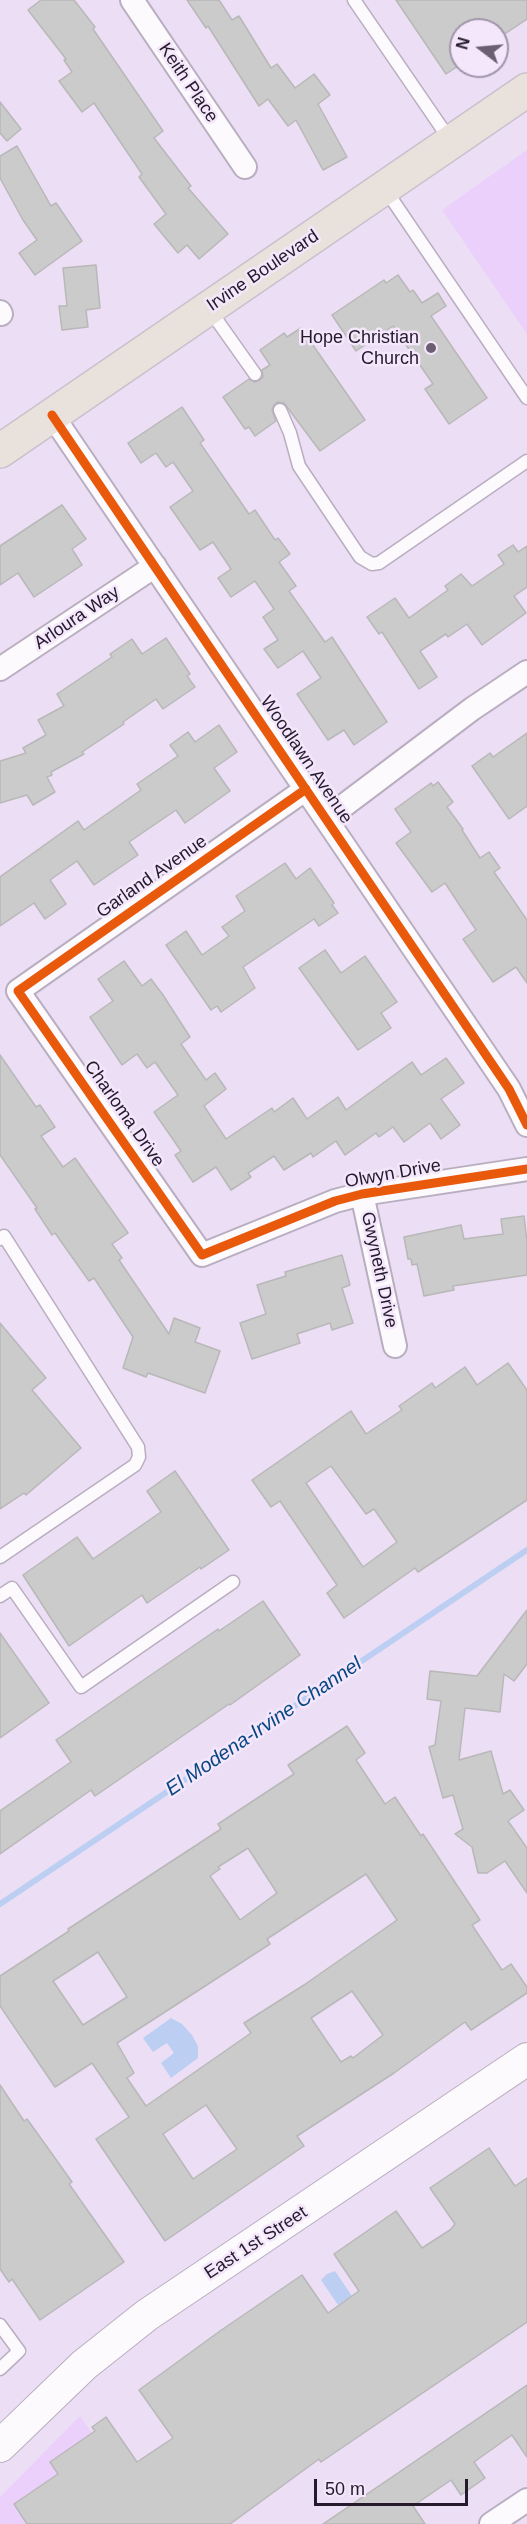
<!DOCTYPE html>
<style>
body{margin:0}
#map{position:relative;width:527px;height:2524px;overflow:hidden;background:#ecdef4;font-family:Arial,sans-serif}
canvas{display:block}
.north{position:absolute;left:449px;top:18px;width:60px;height:60px;box-sizing:border-box;background:#f4e7fc;border:2px solid #a195a9;border-radius:50%;rotate:286deg;font-size:16px;font-weight:700;line-height:24px;text-align:center;color:#25192c}
.north::after{content:'';display:block;margin:auto;width:21px;height:27px;background:#6b5e72;clip-path:polygon(50% 0,100% 100%,50% 72%,0 100%)}
.scale{position:absolute;left:314px;top:2479px;width:154px;height:27px;box-sizing:border-box;border:3px solid #25192c;border-top:0;padding-left:8px;font-size:18px;line-height:21px;white-space:nowrap;color:#25192c;-webkit-text-stroke:4px #f4e7fc;paint-order:stroke}
</style>
<div id="map">
<canvas width="527" height="2524"></canvas>
<div class="north">N</div>
<div class="scale">50 m</div>
</div>
<script>
const g = document.querySelector('canvas').getContext('2d');
g.lineJoin = 'round';
function paint(path, color) { g.fillStyle = color; g.fill(path, 'evenodd'); }
const shape = rows => new Path2D(rows.map(r => 'M' + r).join(''));
function stroke(path, color, width, dash) { g.strokeStyle = color; g.lineWidth = width; g.lineCap = dash ? 'butt' : 'round'; g.setLineDash(dash || []); g.stroke(path); }
function label(font, color, halo, rows, align = 'center') {
  g.font = font + ' Arial,sans-serif'; g.lineWidth = 5; g.setLineDash([]); g.textBaseline = 'middle'; g.strokeStyle = halo; g.fillStyle = color; for (const [text, x, y, turn = 0] of rows) {
    g.save(); g.translate(x, y); g.rotate((+turn || 0) * Math.PI / 180); g.textAlign = isNaN(turn) ? turn : align; if (halo) g.strokeText(text, 0, 0); g.fillText(text, 0, 0); g.restore();
  }
}
paint(shape([
 [527,150,527,334,442,210],
 [80,2416,154,2524,0,2524,0,2497]
]), '#ead0fa');
paint(shape([
 [171,2018,182,2024,192,2035,198,2046,198,2058,171,2078,161,2063,174,2053,167,2043,153,2052,143,2038],
 [335,2271,352,2296,338,2305,321,2280,327,2274]
]), '#bccff3');
stroke(shape([
 [0,1904,527,1550]
]), '#bccff3', 6);
const building = shape([
 [41,0,74,0,95,27,93,29,163,131,154,138,191,186,188,188,228,234,199,259,187,245,178,253,154,224,166,214,139,177,142,174,94,103,82,112,59,81,72,72,64,60,66,59,28,10,41,0],
 [187,0,219,0,232,20,239,16,271,68,277,64,295,88,314,74,330,95,318,104,347,157,323,170,296,120,288,126,268,99,259,106,208,26,206,28,187,0],
 [396,0,527,0,527,19,497,39,497,30,461,30,461,64,446,74,396,0],
 [0,102,21,129,7,141,0,133,0,102],
 [17,146,51,206,56,203,82,241,35,275,19,253,37,240,23,220,0,178,0,156,17,146],
 [96,265,100,308,86,310,88,327,62,330,59,306,67,306,63,268,96,265],
 [398,275,410,292,413,290,422,303,438,293,446,306,431,316,487,398,449,424,425,389,433,384,393,326,356,351,332,315,384,280,386,283,398,275],
 [301,328,365,420,320,451,284,403,277,402,274,405,272,410,276,421,255,436,249,427,245,429,223,397,249,379,255,382,260,380,263,377,262,370,270,365,260,350,284,333,287,337,301,328],
 [182,407,204,440,200,443,249,514,255,510,275,540,278,538,290,554,279,562,296,586,289,591,325,642,332,637,387,722,354,745,344,730,328,740,297,694,321,678,303,651,278,668,264,649,278,640,263,617,274,609,255,581,231,597,218,578,231,569,213,542,200,550,170,507,193,491,173,462,166,467,156,453,141,463,128,443,182,407],
 [62,505,86,539,72,549,82,565,34,597,18,573,0,585,0,546,62,505],
 [513,545,518,552,527,546,527,587,514,596,526,613,482,645,467,624,448,637,446,634,420,651,437,677,419,689,382,632,379,634,367,617,395,598,409,618,448,590,445,586,461,574,472,586,504,564,498,555,513,545],
 [166,638,190,674,187,676,195,687,163,709,156,699,123,722,124,724,82,752,84,754,51,772,52,775,47,777,55,792,33,805,27,795,0,803,0,761,26,753,23,748,46,735,38,720,64,706,57,694,112,657,110,654,132,639,142,654,166,638],
 [219,725,237,752,214,768,230,791,185,823,176,810,129,842,138,855,94,885,77,861,50,880,66,904,45,919,34,903,0,926,0,877,78,821,84,830,141,790,137,784,178,756,170,745,188,732,195,742,219,725],
 [527,733,527,806,509,819,472,766,490,753,493,757,527,733],
 [438,782,453,802,447,807,463,829,462,830,480,858,489,852,500,868,494,872,527,920,527,983,516,967,493,982,463,939,476,930,445,883,432,892,396,843,411,832,395,809,431,783,433,786,438,782],
 [285,863,296,879,310,868,334,903,332,905,338,913,319,926,314,919,243,967,255,988,221,1012,217,1006,211,1010,166,945,186,931,202,955,229,936,222,927,245,911,236,896,285,863],
 [325,950,341,973,365,956,397,1002,381,1013,391,1028,358,1050,299,968,325,950],
 [124,961,142,986,151,979,163,995,190,1037,181,1044,206,1080,215,1073,226,1089,204,1106,226,1139,272,1108,274,1112,293,1098,307,1119,338,1097,346,1110,412,1062,421,1075,446,1058,464,1083,441,1099,460,1125,441,1139,430,1123,404,1142,393,1127,379,1137,376,1133,345,1155,336,1141,313,1157,311,1153,284,1170,274,1156,248,1173,251,1177,231,1190,216,1167,193,1182,175,1155,181,1151,154,1112,178,1095,155,1062,147,1068,137,1054,122,1065,90,1017,113,1001,98,979,124,961],
 [0,1055,36,1107,40,1105,55,1127,41,1136,63,1167,75,1158,128,1233,112,1244,122,1258,119,1260,169,1334,174,1318,200,1328,195,1342,220,1351,205,1393,148,1373,146,1377,123,1368,133,1337,94,1278,89,1281,55,1233,52,1235,35,1209,37,1208,0,1155,0,1055],
 [524,1216,527,1242,527,1275,453,1286,454,1290,424,1296,417,1264,412,1265,411,1259,408,1259,404,1237,461,1225,464,1239,503,1234,501,1219,524,1216],
 [342,1255,350,1285,342,1288,353,1323,332,1330,330,1323,297,1334,300,1343,252,1359,240,1323,266,1314,257,1285,286,1276,285,1272,342,1255],
 [0,1323,46,1378,32,1390,81,1448,26,1495,24,1493,0,1509,0,1323],
 [508,1363,527,1390,527,1500,418,1572,415,1568,344,1618,327,1593,337,1585,280,1501,271,1507,252,1480,351,1411,366,1434,402,1410,399,1406,432,1383,435,1388,465,1367,477,1385,508,1363],
 [331,1466,366,1514,374,1509,397,1542,363,1567,306,1483,331,1466],
 [175,1471,229,1550,201,1569,200,1567,147,1603,142,1595,69,1646,23,1575,77,1537,93,1559,161,1512,147,1491,175,1471],
 [263,1601,300,1655,230,1705,229,1704,95,1796,91,1790,0,1854,0,1811,71,1762,56,1740,218,1629,219,1631,263,1601],
 [527,1610,527,1664,514,1681,504,1674,500,1712,465,1708,459,1760,491,1751,503,1794,510,1790,524,1810,508,1821,527,1848,527,1893,505,1861,487,1873,478,1873,472,1847,455,1834,463,1829,453,1795,443,1798,429,1747,435,1745,441,1701,427,1699,430,1671,477,1676,527,1610],
 [0,1633,49,1703,0,1738,0,1633],
 [347,1726,365,1753,356,1760,385,1804,395,1797,421,1836,423,1834,480,1920,472,1925,502,1970,511,1964,527,1987,527,1993,471,2030,465,2022,394,2073,297,2136,304,2146,165,2241,96,2139,129,2117,92,2063,55,2087,0,2006,0,1976,69,1931,68,1929,221,1829,218,1824,294,1774,288,1765,347,1726],
 [248,1848,277,1893,240,1920,210,1876,220,1869,218,1867,248,1848],
 [366,1874,397,1920,304,1985,244,2023,251,2033,146,2106,127,2078,134,2073,117,2043,270,1944,267,1939,366,1874],
 [98,1952,127,1997,83,2025,53,1981,98,1952],
 [352,1991,383,2035,353,2058,351,2056,341,2062,311,2018,352,1991],
 [206,2105,237,2149,193,2179,163,2134,206,2105],
 [0,2085,24,2121,27,2119,55,2158,72,2182,69,2184,124,2262,40,2320,12,2279,9,2282,0,2269,0,2085],
 [489,2148,515,2186,527,2178,527,2322,321,2462,319,2459,230,2524,27,2524,14,2504,58,2474,50,2462,95,2431,92,2427,106,2417,137,2462,173,2438,139,2390,220,2331,302,2275,328,2313,359,2291,334,2254,396,2211,422,2248,450,2230,455,2224,430,2188,489,2148],
 [527,2385,527,2457,512,2435,474,2462,485,2478,461,2495,451,2480,413,2506,425,2524,323,2524,527,2385]
]);
paint(building, '#cccbcb');
stroke(building, '#b8b8b8', 1.5);
const service = shape([
 [354,0,450,140],
 [385,189,527,398],
 [209,309,255,374],
 [280,410,290,433,299,466,360,557,372,564,379,563,527,461],
 [0,1239,4,1236,138,1447,139,1457,135,1465,0,1557],
 [0,1596,12,1588,81,1687,233,1582],
 [0,2325,19,2351,0,2369]
]);
const minor = shape([
 [132,0,245,167],
 [0,312,1,314],
 [52,415,509,1089,527,1125],
 [0,669,155,566],
 [306,789,18,991,202,1255,335,1201,362,1194,527,1169],
 [326,819,472,709,527,672],
 [362,1194,395,1346],
 [491,2524,527,2500]
]);
const secondary = shape([
 [0,2446,84,2365,147,2315,527,2059]
]);
const primary = shape([
 [0,451,527,90]
]);
stroke(service, '#b9aec0', 15);
stroke(minor, '#b9aec0', 26);
stroke(secondary, '#b9aec0', 34);
stroke(primary, '#c8c1cd', 36);
stroke(service, '#fcfafd', 12);
stroke(minor, '#fcfafd', 22);
stroke(secondary, '#fcfafd', 32);
stroke(primary, '#e9e1db', 33);
stroke(shape([
 [52,415,509,1089,527,1125],
 [306,789,18,991,202,1255,335,1201,362,1194,527,1169]
]), '#e8590c', 9);
for (const [x, y, r, color] of [
 [431,348,6,"#6b5e72"]
]) { const dot = new Path2D(); dot.arc(x, y, r, 0, 2 * Math.PI); g.fillStyle = color; g.fill(dot); stroke(dot, '#f4e7fc', 2); }
label('18px', '#25192c', '#f4e7fc', [
 ["Keith Place",188,83,56],
 ["Irvine Boulevard",263,271,-34],
 ["Arloura Way",77,618,-34],
 ["Woodlawn Avenue",306,760,56],
 ["Garland Avenue",152,877,-35],
 ["Charloma Drive",124,1114,55],
 ["Olwyn Drive",393,1174,-10],
 ["Gwyneth Drive",379,1270,78],
 ["East 1st Street",256,2243,-33]
]);
label('18px', '#25192c', '#f4e7fc', [
 ["Hope Christian",419,338],
 ["Church",419,359]
], 'right');
label('italic 20px', '#094783', '#f4e7fc', [
 ["El Modena-Irvine Channel",264,1727,-34]
]);
</script>
